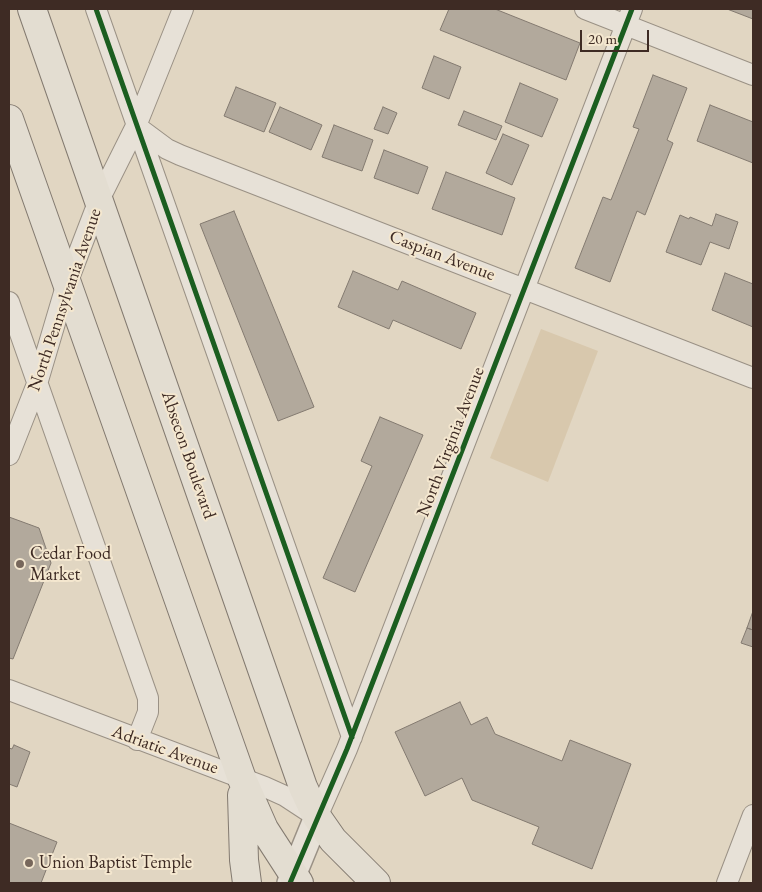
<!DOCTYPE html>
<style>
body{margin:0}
#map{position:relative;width:762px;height:892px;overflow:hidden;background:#e1d6c2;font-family:"EB Garamond",serif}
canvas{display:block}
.frame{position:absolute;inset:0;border:10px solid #3e2b24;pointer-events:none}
.scale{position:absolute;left:580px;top:30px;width:69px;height:22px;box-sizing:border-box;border:2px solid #3e2b24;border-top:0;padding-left:6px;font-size:15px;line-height:18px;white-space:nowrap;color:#3e2b24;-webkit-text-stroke:4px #f4e7cf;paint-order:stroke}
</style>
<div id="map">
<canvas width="762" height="892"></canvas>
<div class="frame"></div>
<div class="scale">20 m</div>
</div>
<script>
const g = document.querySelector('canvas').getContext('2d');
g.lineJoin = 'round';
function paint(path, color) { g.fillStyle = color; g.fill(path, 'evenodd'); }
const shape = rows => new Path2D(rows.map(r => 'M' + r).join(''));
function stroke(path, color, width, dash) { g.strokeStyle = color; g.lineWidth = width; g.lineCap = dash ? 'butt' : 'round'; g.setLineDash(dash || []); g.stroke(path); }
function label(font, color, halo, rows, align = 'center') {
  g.font = font + ' "EB Garamond",serif'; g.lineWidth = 4; g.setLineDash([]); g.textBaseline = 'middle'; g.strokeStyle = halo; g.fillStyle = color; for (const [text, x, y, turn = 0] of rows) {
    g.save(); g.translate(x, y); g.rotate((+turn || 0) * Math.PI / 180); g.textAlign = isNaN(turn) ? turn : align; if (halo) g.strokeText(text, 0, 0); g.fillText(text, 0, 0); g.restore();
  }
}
paint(shape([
 [541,329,598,351,548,482,490,458]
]), '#d8c8ad');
const building = shape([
 [449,9,495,9,580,43,566,80,440,30,449,9],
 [727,9,753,9,753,19,727,9],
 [434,56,461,67,449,99,422,88,434,56],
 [653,75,687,88,667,140,673,143,645,215,637,211,610,282,575,268,603,197,611,200,639,129,633,127,653,75],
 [520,83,558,99,542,137,505,122,520,83],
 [236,87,276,103,264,132,224,116,236,87],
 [710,105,753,122,753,163,697,141,710,105],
 [280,107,322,125,311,150,269,132,280,107],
 [383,107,397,113,388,134,374,129,383,107],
 [464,111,502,126,496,140,458,125,464,111],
 [334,125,373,140,362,171,322,157,334,125],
 [503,134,529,145,512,185,486,173,503,134],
 [384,150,428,167,418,194,374,178,384,150],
 [446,172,515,198,502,235,432,209,446,172],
 [234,211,314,407,278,421,200,224,234,211],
 [716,214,738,222,729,249,710,242,701,265,666,252,680,215,689,219,690,217,712,226,716,214],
 [353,271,398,290,402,281,476,313,461,349,393,320,389,329,338,307,353,271],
 [725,273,753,284,753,327,712,310,725,273],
 [380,417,423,435,355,592,323,578,372,466,361,461,380,417],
 [9,517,39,528,51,563,13,659,9,658,9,517],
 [753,611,753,630,747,628,753,611],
 [747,628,753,630,753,647,741,643,747,628],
 [460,702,471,725,487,717,495,734,562,761,570,740,631,764,592,869,532,844,539,827,472,800,462,778,425,796,395,732,460,702],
 [14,745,30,752,17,787,9,784,9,748,12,749,14,745],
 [9,823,57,842,41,883,9,883,9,823]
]);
paint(building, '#b2a99c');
stroke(building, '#837a70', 1);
const minor = shape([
 [96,9,352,737],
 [585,9,753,75],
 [136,126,167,149,180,155,753,378],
 [9,302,148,698,148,712,137,740],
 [9,455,37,384,66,286,99,200,136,126,183,9],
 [9,690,265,787,285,796,317,817,347,749,632,9],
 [727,883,753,815]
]);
const tertiary = shape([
 [290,883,317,817]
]);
const trunk = shape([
 [32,9,303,787,317,817,333,840,376,883],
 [9,119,242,779,264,829,299,883],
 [242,795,244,860,247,883]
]);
stroke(minor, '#9a9185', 22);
stroke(tertiary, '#9a9185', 28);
stroke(trunk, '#837a70', 30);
stroke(minor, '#e7e1d7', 20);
stroke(tertiary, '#e7e1d7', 25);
stroke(trunk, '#e3ddd1', 28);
stroke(shape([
 [96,9,352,737],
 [290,883,347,749,632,9]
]), '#1b5e20', 5);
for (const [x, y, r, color] of [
 [20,564,5,"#77675b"],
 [29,863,5,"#77675b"]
]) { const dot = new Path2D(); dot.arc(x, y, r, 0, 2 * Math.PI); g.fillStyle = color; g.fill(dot); stroke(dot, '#f4e7cf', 2); }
label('18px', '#3e2b24', '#f4e7cf', [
 ["Caspian Avenue",442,256,21],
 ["North Pennsylvania Avenue",65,300,-71],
 ["North Virginia Avenue",451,442,-69],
 ["Absecon Boulevard",188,455,71],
 ["Adriatic Avenue",165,750,20]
]);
label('18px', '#3e2b24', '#f4e7cf', [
 ["Cedar Food",30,554],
 ["Market",30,575],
 ["Union Baptist Temple",39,863]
], 'left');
</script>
